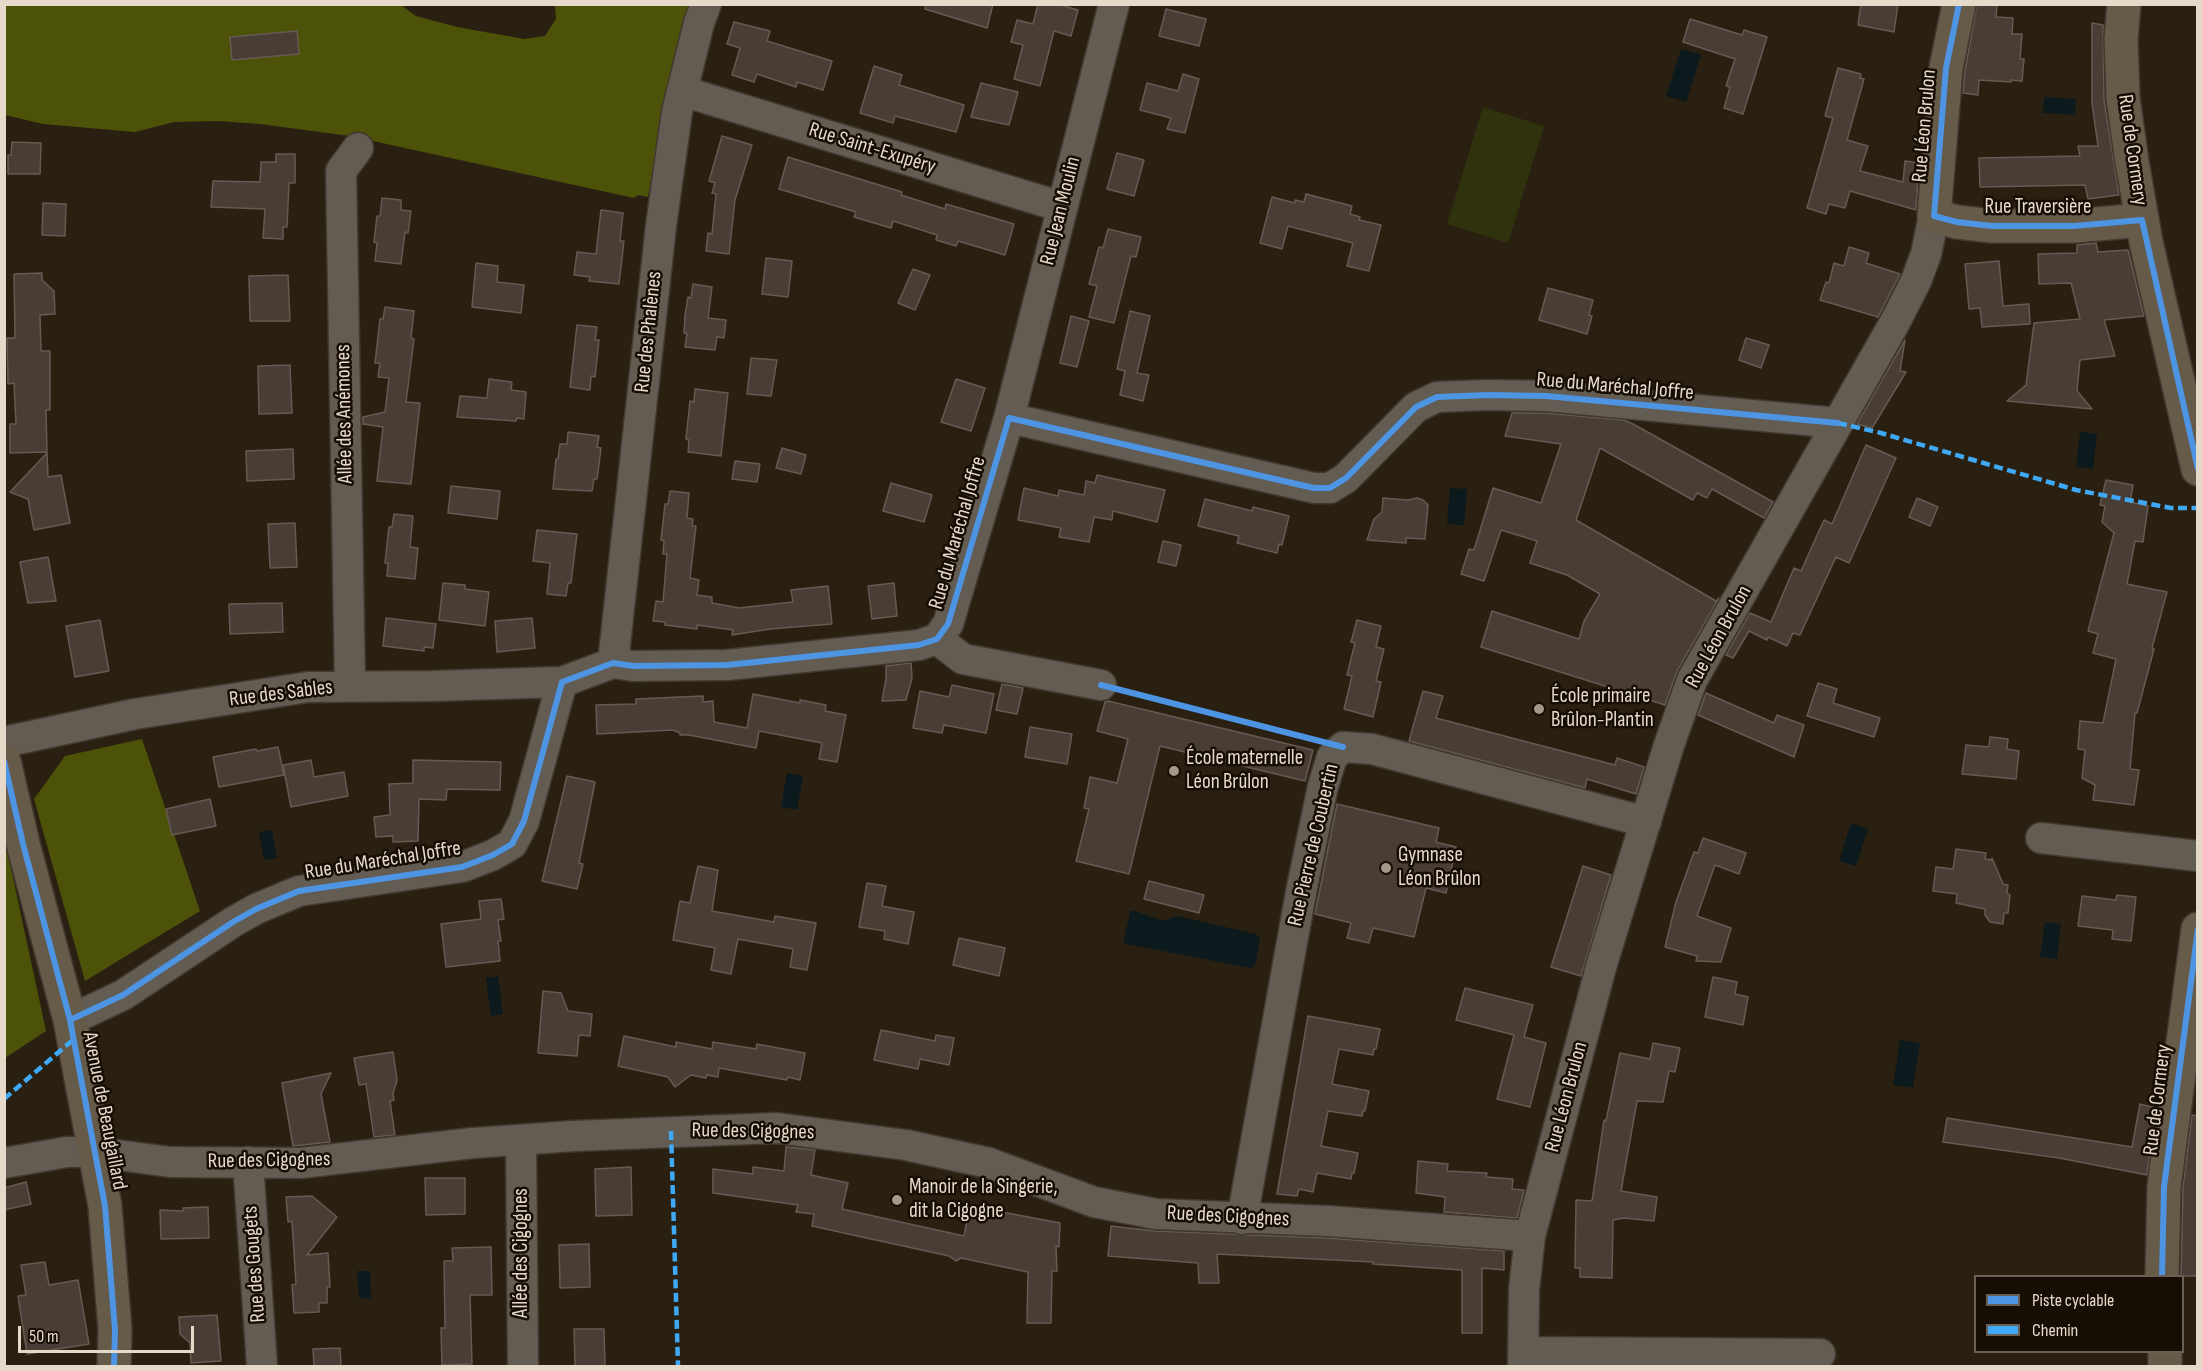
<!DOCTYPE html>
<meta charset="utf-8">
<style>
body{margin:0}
#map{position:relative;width:2202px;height:1371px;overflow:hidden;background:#2a2012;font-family:"Sofia Sans Condensed",sans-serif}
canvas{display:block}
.frame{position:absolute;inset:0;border:6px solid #e5d9ca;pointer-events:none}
.legend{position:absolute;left:1974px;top:1275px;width:210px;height:78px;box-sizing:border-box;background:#160e04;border:2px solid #695f53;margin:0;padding:8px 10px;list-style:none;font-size:18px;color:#e5d9ca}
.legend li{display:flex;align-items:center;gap:12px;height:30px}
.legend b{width:30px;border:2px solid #695f53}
.scale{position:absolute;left:18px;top:1326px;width:176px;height:27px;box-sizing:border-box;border:3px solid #e5d9ca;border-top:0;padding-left:8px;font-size:18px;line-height:21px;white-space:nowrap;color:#e5d9ca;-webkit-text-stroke:4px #160e04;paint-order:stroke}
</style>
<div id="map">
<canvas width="2202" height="1371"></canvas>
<div class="frame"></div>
<ul class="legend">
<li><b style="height:8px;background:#4d94e3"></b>Piste cyclable</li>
<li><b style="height:8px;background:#3fa9f5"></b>Chemin</li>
</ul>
<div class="scale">50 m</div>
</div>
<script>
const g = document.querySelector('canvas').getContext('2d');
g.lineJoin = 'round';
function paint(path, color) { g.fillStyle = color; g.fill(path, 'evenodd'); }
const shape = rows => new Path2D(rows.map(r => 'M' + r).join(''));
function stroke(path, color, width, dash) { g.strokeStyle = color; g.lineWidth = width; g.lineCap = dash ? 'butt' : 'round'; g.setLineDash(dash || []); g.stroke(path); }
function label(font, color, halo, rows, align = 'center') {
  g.font = font + ' "Sofia Sans Condensed",sans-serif'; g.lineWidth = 5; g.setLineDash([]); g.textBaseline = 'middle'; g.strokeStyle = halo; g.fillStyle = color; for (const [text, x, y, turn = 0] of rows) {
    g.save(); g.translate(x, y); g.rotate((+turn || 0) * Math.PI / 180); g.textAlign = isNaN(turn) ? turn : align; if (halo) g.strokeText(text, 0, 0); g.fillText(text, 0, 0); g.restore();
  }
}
paint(shape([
 [1483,107,1544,126,1508,243,1447,224]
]), '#2f320c');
paint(shape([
 [5,5,401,5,416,16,457,27,524,39,545,36,556,19,555,5,692,5,671,70,648,197,638,195,634,198,350,136,260,124,218,121,174,122,135,132,43,124,5,115],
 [142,739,200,911,85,981,34,799,65,756],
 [4,836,46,1031,5,1058,4,1058]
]), '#4d5209');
paint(shape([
 [1681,49,1701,55,1686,102,1666,96],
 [2044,97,2076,99,2075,115,2043,113],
 [2080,432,2097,434,2093,469,2076,467],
 [1450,488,1467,489,1464,525,1447,524],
 [787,773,803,776,797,810,781,807],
 [1851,823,1868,829,1856,866,1839,861],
 [272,830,277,858,264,860,259,832],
 [1132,910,1164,921,1177,916,1256,934,1260,938,1255,966,1251,968,1126,944,1123,943,1130,913],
 [2045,922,2061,924,2057,959,2040,957],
 [498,976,503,1014,491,1016,486,978],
 [1900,1040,1920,1043,1913,1088,1893,1085],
 [357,1271,370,1271,371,1299,359,1298]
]), '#0c191d');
const building = shape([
 [926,4,993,4,987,28,925,9,926,4],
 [1038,4,1057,4,1078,10,1071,36,1054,31,1040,86,1014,79,1023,45,1011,42,1017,20,1033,24,1038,4],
 [1861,4,1898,4,1894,32,1858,25,1861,4],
 [1977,4,1997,4,1996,17,2013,18,2012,34,2022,34,2020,59,2024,59,2022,81,2011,80,2011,82,1979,80,1978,95,1963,93,1965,71,1977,4],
 [1166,9,1206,19,1199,46,1159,36,1166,9],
 [1690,19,1742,35,1744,30,1767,37,1743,114,1724,108,1730,87,1726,86,1735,59,1683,42,1690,19],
 [734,22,770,31,767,41,832,61,823,90,797,82,796,87,757,74,754,82,732,75,740,48,727,44,734,22],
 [2092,23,2103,25,2104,100,2119,195,2088,199,2085,185,1980,187,1979,158,2080,156,2078,146,2098,146,2092,103,2092,23],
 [297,31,299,54,232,60,230,37,297,31],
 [874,66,902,75,899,85,964,105,956,132,895,116,893,123,860,113,874,66],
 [1838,68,1861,74,1860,78,1864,79,1847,140,1868,146,1860,171,1903,182,1905,161,1919,163,1916,210,1850,191,1845,208,1829,204,1826,214,1807,208,1833,118,1825,116,1838,68],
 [1183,74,1199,79,1185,133,1167,129,1171,118,1140,110,1147,83,1178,91,1183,74],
 [981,83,1018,92,1009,125,971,117,981,83],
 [722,136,752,145,735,200,729,254,706,251,708,233,712,234,716,194,712,193,715,183,709,181,722,136],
 [12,142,41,143,40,174,8,174,8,155,11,155,12,142],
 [1117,153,1144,160,1134,196,1107,189,1117,153],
 [276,154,295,154,295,183,289,183,287,227,283,227,283,239,263,238,265,209,211,207,213,181,260,182,261,162,276,162,276,154],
 [788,157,902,192,901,195,945,209,946,204,1014,224,1005,255,958,241,956,246,936,240,937,235,893,221,891,228,854,217,856,212,779,189,788,157],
 [1306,194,1352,206,1350,214,1360,217,1359,220,1381,225,1369,271,1347,266,1353,243,1288,226,1282,249,1260,243,1272,197,1295,203,1295,200,1304,202,1306,194],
 [382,198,401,200,401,210,411,211,408,233,405,232,401,264,375,261,377,243,374,242,377,216,380,216,382,198],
 [43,203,66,204,65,236,42,235,43,203],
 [601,210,623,213,620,241,624,241,619,284,589,281,590,277,574,275,577,252,596,254,601,210],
 [1108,229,1141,237,1136,257,1131,256,1114,323,1089,317,1097,286,1089,284,1099,247,1103,248,1108,229],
 [2096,243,2098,252,2128,250,2144,316,2104,320,2115,356,2080,360,2077,391,2092,409,2007,401,2026,385,2034,323,2080,319,2071,283,2039,284,2038,254,2077,253,2077,245,2096,243],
 [1849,247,1869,253,1866,263,1900,274,1878,317,1820,300,1826,282,1829,283,1834,263,1844,266,1849,247],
 [766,258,792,261,788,297,762,294,766,258],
 [1999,261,2003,306,2029,304,2030,324,1982,327,1980,308,1969,309,1965,264,1999,261],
 [476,263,498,266,497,282,524,285,521,313,472,307,476,263],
 [913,269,930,275,915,310,898,303,913,269],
 [42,273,42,280,54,291,55,314,40,315,41,351,50,351,50,410,46,410,47,452,10,453,10,424,16,424,14,383,8,384,7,338,15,338,14,274,42,273],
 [288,275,290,321,250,321,249,276,288,275],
 [693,284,712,287,708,318,726,320,724,338,717,337,715,350,685,347,687,334,684,333,685,315,688,297,691,298,693,284],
 [1548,288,1593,300,1589,315,1592,316,1587,334,1539,320,1548,288],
 [385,307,414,311,411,338,414,339,406,402,420,403,411,484,377,481,383,427,363,424,363,417,385,412,389,378,378,377,380,363,375,363,380,319,383,319,385,307],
 [1130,311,1150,316,1137,373,1149,375,1143,401,1120,395,1125,371,1117,369,1130,311],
 [1071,316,1089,321,1077,367,1060,363,1071,316],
 [577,325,597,327,595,340,599,340,595,377,591,376,590,390,570,387,577,325],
 [1746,338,1769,345,1761,368,1739,360,1746,338],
 [1905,340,1900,371,1906,372,1872,428,1857,424,1905,340],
 [751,358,777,360,771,396,747,394,751,358],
 [290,365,292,413,259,414,258,366,290,365],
 [489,379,512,382,511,390,526,392,524,419,517,418,516,421,457,417,460,396,487,398,489,379],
 [956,379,985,388,971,431,941,422,956,379],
 [695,389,728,393,721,456,688,452,689,440,686,439,690,401,694,402,695,389],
 [1512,413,1545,413,1623,420,1633,424,1773,502,1764,518,1712,489,1707,498,1697,493,1693,500,1600,448,1576,520,1716,601,1719,598,1677,671,1665,705,1481,647,1492,611,1579,639,1584,621,1600,594,1567,575,1530,563,1537,541,1501,530,1484,581,1461,574,1469,549,1474,550,1493,488,1541,503,1561,444,1505,436,1512,413],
 [568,432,599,436,597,447,601,448,599,464,597,479,594,479,592,491,553,489,556,459,558,459,560,444,567,444,568,432],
 [1866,445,1896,458,1849,563,1836,557,1800,635,1793,633,1787,646,1768,637,1767,640,1749,631,1733,658,1726,655,1750,613,1771,622,1794,568,1801,571,1824,520,1832,524,1866,445],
 [782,448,806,455,801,474,776,468,782,448],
 [293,449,294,479,247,481,246,451,293,449],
 [47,453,48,477,61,475,70,523,34,530,28,499,10,492,47,453],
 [735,461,760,464,757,482,732,479,735,461],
 [1097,475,1165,490,1157,522,1113,511,1112,520,1094,517,1089,542,1059,537,1061,528,1018,520,1024,488,1058,496,1059,490,1084,495,1086,481,1095,483,1097,475],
 [2106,480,2133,485,2130,502,2148,506,2143,542,2135,541,2127,584,2167,592,2152,648,2154,649,2137,713,2135,713,2130,769,2139,770,2134,805,2093,800,2095,785,2082,778,2085,750,2078,749,2080,721,2103,723,2116,659,2093,653,2098,634,2088,631,2114,533,2102,522,2105,506,2100,505,2106,480],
 [891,483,932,495,924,522,883,511,891,483],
 [451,486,500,491,497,519,448,513,451,486],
 [670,491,689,493,687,518,693,519,692,526,696,526,690,578,699,580,697,595,712,597,712,603,739,608,793,602,791,590,828,586,832,624,770,629,732,635,733,630,697,625,697,629,665,625,665,622,653,621,656,601,663,602,667,554,663,554,664,541,661,540,665,504,668,504,670,491],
 [1383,498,1408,500,1417,498,1423,500,1428,505,1425,539,1406,538,1406,543,1367,540,1374,519,1382,512,1383,498],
 [1917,498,1938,507,1930,526,1909,517,1917,498],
 [1205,499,1252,511,1253,507,1289,516,1282,545,1279,544,1277,553,1237,543,1239,536,1198,526,1205,499],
 [394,514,413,516,410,547,418,548,415,579,387,576,388,563,385,563,389,527,392,527,394,514],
 [295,523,297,567,270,568,268,524,295,523],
 [537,530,577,534,571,583,568,583,566,596,547,594,550,563,533,561,537,530],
 [1163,541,1181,545,1176,566,1158,562,1163,541],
 [48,557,56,601,28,603,20,562,48,557],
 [443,583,465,585,465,589,489,592,485,626,439,620,443,583],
 [894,583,897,616,872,619,868,586,894,583],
 [282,603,283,632,230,634,229,604,282,603],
 [386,618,436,624,433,648,424,647,424,651,383,646,386,618],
 [532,618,535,648,497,652,495,621,532,618],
 [100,620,109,671,75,677,66,626,100,620],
 [1357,620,1381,626,1376,647,1384,649,1376,681,1381,682,1373,717,1344,709,1352,676,1347,675,1355,643,1351,642,1357,620],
 [911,663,912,678,906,700,882,701,886,679,886,666,911,663],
 [1818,683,1837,689,1833,703,1880,718,1874,737,1807,716,1818,683],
 [1002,684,1023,688,1017,714,996,710,1002,684],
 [952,685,994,694,986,733,944,725,942,733,913,728,920,691,949,697,952,685],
 [1423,691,1443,696,1436,718,1615,765,1617,758,1644,767,1636,794,1587,779,1585,788,1409,741,1423,691],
 [1706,693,1774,723,1777,715,1804,725,1794,757,1698,715,1706,693],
 [753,694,800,703,800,700,826,705,825,711,846,715,837,762,819,759,822,743,759,731,756,748,689,735,680,735,680,733,673,730,597,734,596,705,636,704,636,699,703,696,703,702,713,701,714,722,747,728,753,694],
 [1108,701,1313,750,1305,781,1160,746,1129,874,1076,861,1089,809,1084,808,1090,777,1117,783,1128,739,1097,731,1105,702,1108,701],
 [1030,727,1072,734,1067,764,1025,757,1030,727],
 [1990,737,2008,739,2007,749,2019,751,2016,779,1962,774,1966,745,1989,747,1990,737],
 [278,747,284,775,219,787,213,757,256,749,257,751,278,747],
 [311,760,314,777,344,772,348,796,291,807,283,765,311,760],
 [413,760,501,762,500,790,447,789,446,800,419,799,418,841,393,842,393,836,376,837,374,817,390,815,389,784,413,783,413,760],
 [567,776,595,782,579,863,583,864,577,889,542,881,567,776],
 [210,799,216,826,172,835,166,809,210,799],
 [1337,804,1439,828,1436,842,1456,847,1446,893,1426,888,1414,937,1373,928,1369,943,1347,938,1351,923,1315,914,1337,804],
 [1703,838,1746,853,1739,874,1715,865,1697,916,1731,928,1721,962,1696,961,1697,956,1665,947,1676,902,1694,852,1698,853,1703,838],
 [1956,849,1986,853,1985,859,1992,860,1992,858,2003,884,2008,885,2007,893,2010,895,2008,913,2004,913,2003,924,1990,922,1985,915,1985,909,1956,903,1957,894,1933,891,1936,867,1953,869,1956,849],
 [698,866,718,870,712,911,774,922,775,916,816,923,807,970,790,967,793,949,738,939,731,974,711,970,715,948,673,940,680,901,690,903,698,866],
 [1583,866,1611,875,1581,976,1551,967,1583,866],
 [1149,881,1204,895,1199,913,1144,899,1149,881],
 [867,883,886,886,882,906,914,912,908,944,884,939,885,931,859,927,867,883],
 [2117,895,2136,897,2131,941,2112,939,2113,930,2078,926,2082,896,2116,900,2117,895],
 [501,899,504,919,498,920,501,941,498,941,500,961,446,967,441,924,481,919,479,901,501,899],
 [959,938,1005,948,999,976,953,965,959,938],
 [1713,977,1737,982,1735,994,1748,997,1743,1025,1705,1017,1713,977],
 [1465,988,1533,1005,1524,1037,1546,1043,1530,1107,1497,1099,1514,1035,1456,1020,1465,988],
 [543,991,561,993,568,1011,592,1014,590,1036,579,1035,577,1056,538,1053,543,991],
 [1308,1016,1380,1029,1376,1049,1374,1049,1373,1055,1339,1049,1332,1084,1369,1091,1365,1111,1363,1111,1362,1116,1328,1111,1321,1146,1358,1153,1354,1173,1352,1173,1351,1179,1317,1173,1313,1192,1299,1189,1297,1196,1277,1194,1308,1016],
 [881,1030,935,1041,936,1035,954,1038,949,1065,920,1059,918,1069,874,1060,881,1030],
 [624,1036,676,1047,676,1042,712,1049,713,1042,756,1049,757,1044,805,1053,800,1080,788,1077,787,1080,719,1068,718,1077,707,1075,706,1078,691,1075,675,1087,668,1077,618,1066,624,1036],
 [1653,1043,1680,1048,1675,1072,1669,1071,1663,1102,1637,1101,1621,1191,1657,1197,1654,1221,1624,1218,1613,1220,1612,1278,1580,1277,1580,1268,1575,1268,1576,1200,1592,1201,1604,1120,1606,1121,1620,1053,1650,1059,1653,1043],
 [393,1052,397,1080,393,1094,394,1100,390,1101,395,1135,374,1137,366,1084,359,1085,354,1058,393,1052],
 [331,1073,321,1094,330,1142,293,1146,282,1083,331,1073],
 [2140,1104,2156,1108,2147,1175,2059,1158,1943,1142,1947,1118,2132,1147,2140,1104],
 [2192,1115,2198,1116,2198,1276,2181,1276,2183,1188,2192,1115],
 [786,1147,815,1150,811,1175,848,1183,842,1209,964,1236,970,1206,1060,1223,1059,1247,1056,1246,1057,1271,1052,1271,1051,1323,1027,1323,1028,1272,961,1258,956,1261,949,1256,812,1226,814,1214,796,1212,798,1205,713,1193,713,1169,753,1174,753,1167,784,1171,786,1147],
 [1418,1161,1448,1164,1447,1171,1487,1173,1486,1177,1513,1179,1512,1189,1524,1190,1517,1218,1444,1212,1445,1197,1416,1193,1418,1161],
 [631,1167,632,1215,596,1216,595,1169,631,1167],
 [425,1178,465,1178,465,1214,426,1215,425,1178],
 [26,1182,31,1204,4,1210,4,1188,26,1182],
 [312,1196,337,1217,307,1255,328,1253,330,1287,327,1287,327,1303,319,1303,319,1312,294,1313,292,1285,296,1284,292,1221,288,1222,286,1197,312,1196],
 [208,1207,209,1238,161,1239,160,1210,183,1211,183,1208,208,1207],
 [1111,1226,1155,1231,1327,1238,1504,1251,1504,1270,1482,1268,1482,1333,1462,1333,1462,1270,1373,1264,1373,1262,1217,1254,1219,1283,1199,1283,1198,1263,1108,1256,1111,1226],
 [589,1244,590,1287,560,1288,559,1245,589,1244],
 [491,1247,492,1295,470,1295,472,1364,442,1365,441,1328,445,1328,444,1261,453,1261,452,1248,491,1247],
 [45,1262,49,1285,78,1280,89,1344,27,1354,18,1296,26,1295,21,1265,45,1262],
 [217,1315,221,1361,191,1363,190,1343,180,1334,179,1317,217,1315],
 [574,1329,604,1329,605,1366,575,1366,574,1329],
 [340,1348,341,1366,314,1366,313,1349,340,1348]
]);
paint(building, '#493e36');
stroke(building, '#665a53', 1.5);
const minor = shape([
 [682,91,1062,207],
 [1009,418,1114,4],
 [937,639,963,659,1101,685],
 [613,663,661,226,677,112,699,23,706,4],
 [350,686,341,171,358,148],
 [4,742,135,714,308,687,432,686,562,682],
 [2041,838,2198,856],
 [70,1020,123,995,233,922,256,909,299,891,462,867,493,855,512,844,524,821,562,682,613,663,633,666,727,665,919,645,937,639,948,624,1009,418,1314,488,1330,488,1346,478,1416,407,1437,397,1488,395,1546,396,1838,423],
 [521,1140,523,1366],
 [248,1162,262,1366],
 [4,1163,67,1152,95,1152,170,1162,301,1163,473,1143,574,1136,777,1128,906,1145,989,1163,1094,1202,1156,1214,1328,1221,1530,1236],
 [1242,1219,1302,887,1323,786,1332,757,1343,747,1372,749,1646,822],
 [1523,1352,1820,1354],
 [1523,1366,1524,1290,1530,1236,1601,967,1669,745,1692,680,1894,324,1916,281,1926,254,1934,216]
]);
const major = shape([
 [1959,4,1946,68,1934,216,1957,222,1992,226,2074,226,2142,220],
 [2124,4,2121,39,2123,98,2132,162,2146,242,2198,469],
 [4,761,23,844,70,1020,105,1206,115,1330,114,1366],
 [2162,1276,2164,1187,2198,929],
 [2165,1352,2165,1366]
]);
stroke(minor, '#41392f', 33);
stroke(major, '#41392f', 36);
stroke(minor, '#635c52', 30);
stroke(major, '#665a49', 33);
stroke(shape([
 [1838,423,1881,433,2076,490,2171,508,2198,508],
 [4,1099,74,1039],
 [671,1131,678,1366]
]), '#3fa9f5', 4.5, [9, 4.5]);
stroke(shape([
 [1959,4,1946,68,1934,216,1957,222,1992,226,2074,226,2142,220,2198,469],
 [1101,685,1343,747],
 [4,761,23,844,70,1020,105,1206,115,1330,114,1366],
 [70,1020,123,995,233,922,256,909,299,891,462,867,493,855,512,844,524,821,562,682,613,663,633,666,727,665,919,645,937,639,948,624,1009,418,1314,488,1330,488,1346,478,1416,407,1437,397,1488,395,1546,396,1838,423],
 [2162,1276,2164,1187,2198,929]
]), '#4d94e3', 6);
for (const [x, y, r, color] of [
 [1539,709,6,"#a4988a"],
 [1174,771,6,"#a4988a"],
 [1386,868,6,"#a4988a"],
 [897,1200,6,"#a4988a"]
]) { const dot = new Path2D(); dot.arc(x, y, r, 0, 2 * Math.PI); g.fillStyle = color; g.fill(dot); stroke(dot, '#160e04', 2); }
label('21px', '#e5d9ca', '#160e04', [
 ["Rue Léon Brulon",1925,126,-85],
 ["Rue Saint-Exupéry",872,149,17],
 ["Rue de Cormery",2132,150,82],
 ["Rue Traversière",2038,208],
 ["Rue Jean Moulin",1061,211,-76],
 ["Rue des Phalènes",649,332,-84],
 ["Rue du Maréchal Joffre",1615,387,5],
 ["Allée des Anémones",345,414,-91],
 ["Rue du Maréchal Joffre",958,533,-74],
 ["Rue Léon Brulon",1719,637,-61],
 ["Rue des Sables",281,694,-7],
 ["Rue Pierre de Coubertin",1314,845,-77],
 ["Rue du Maréchal Joffre",383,861,-9],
 ["Rue Léon Brulon",1567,1097,-75],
 ["Rue de Cormery",2158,1100,-83],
 ["Avenue de Beaugaillard",104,1111,79],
 ["Rue des Cigognes",753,1132,1],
 ["Rue des Cigognes",269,1161,-1],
 ["Rue des Cigognes",1228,1217,3],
 ["Allée des Cigognes",522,1253,-90],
 ["Rue des Gougets",255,1264,-94]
]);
label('21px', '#e5d9ca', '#160e04', [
 ["École primaire",1551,697],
 ["Brûlon-Plantin",1551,721],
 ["École maternelle",1186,759],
 ["Léon Brûlon",1186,783],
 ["Gymnase",1398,856],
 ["Léon Brûlon",1398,880],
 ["Manoir de la Singerie,",909,1188],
 ["dit la Cigogne",909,1212]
], 'left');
</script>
